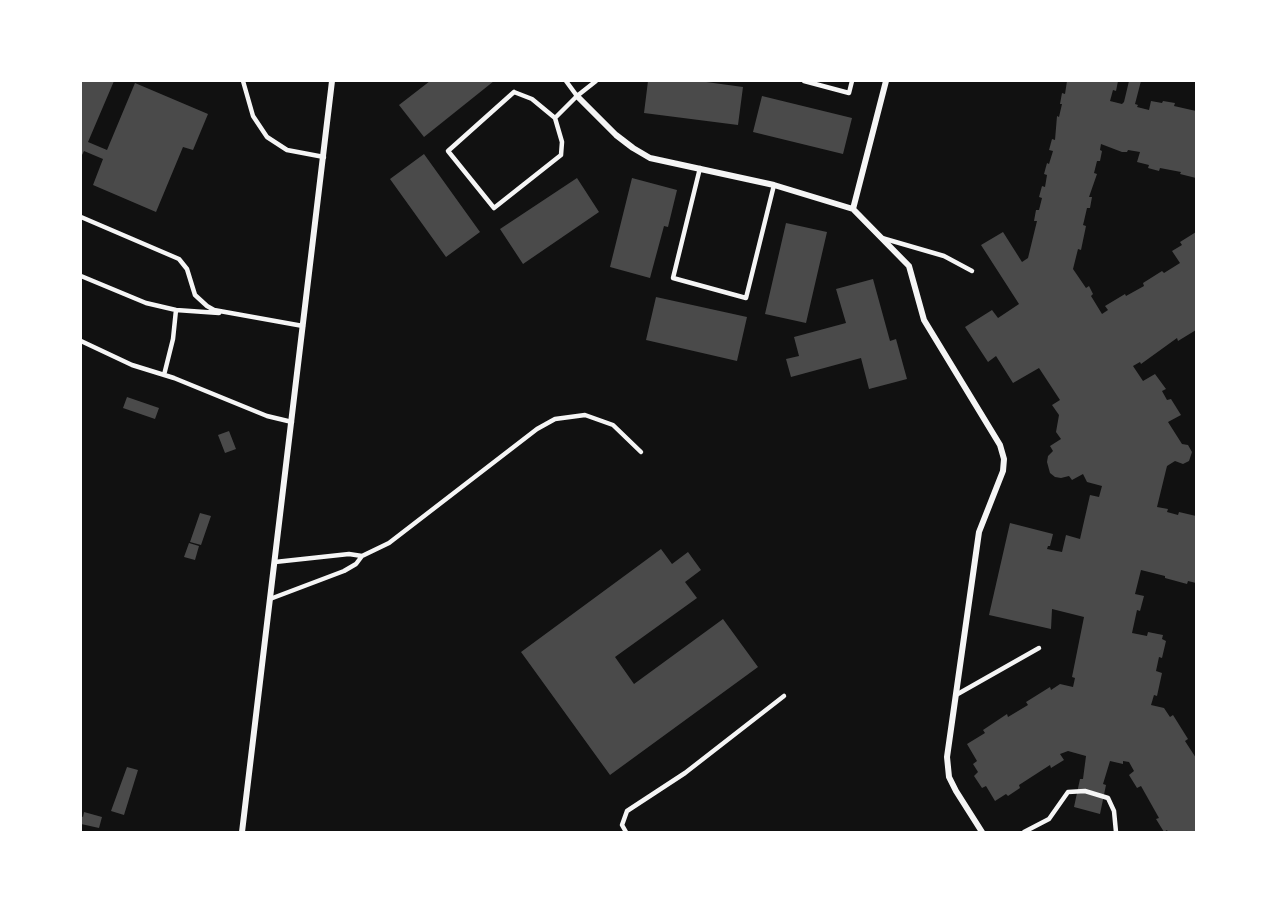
<!DOCTYPE html>
<style>
body{margin:0}
#map{position:relative;width:1277px;height:913px;overflow:hidden;background:#111;font-family:Overpass,sans-serif}
canvas{display:block}
.frame{position:absolute;inset:0;border:82px solid #fff;pointer-events:none}
</style>
<div id="map">
<canvas width="1277" height="913"></canvas>
<div class="frame"></div>
</div>
<script>
const g = document.querySelector('canvas').getContext('2d');
g.lineJoin = 'round';
function paint(path, color) { g.fillStyle = color; g.fill(path, 'evenodd'); }
const shape = rows => new Path2D(rows.map(r => 'M' + r).join(''));
function stroke(path, color, width, dash) { g.strokeStyle = color; g.lineWidth = width; g.lineCap = dash ? 'butt' : 'round'; g.setLineDash(dash || []); g.stroke(path); }
paint(shape([
 [81,81,114,81,88,142,107,150,135,83,208,114,193,150,183,147,156,212,93,185,103,159,84,151,81,157],
 [430,81,494,81,424,137,399,105],
 [648,81,699,81,743,87,738,125,644,113],
 [1067,81,1118,81,1116,91,1113,90,1110,101,1122,104,1124,102,1129,81,1141,81,1135,104,1138,105,1137,107,1149,110,1151,101,1162,103,1163,101,1175,103,1174,106,1196,111,1196,178,1180,174,1181,172,1160,168,1159,171,1148,168,1149,165,1137,162,1140,152,1128,150,1127,152,1122,152,1101,144,1100,150,1102,151,1100,161,1097,161,1094,173,1097,174,1089,197,1092,197,1090,208,1087,208,1084,221,1083,225,1086,226,1081,250,1078,249,1073,269,1086,288,1089,286,1093,294,1091,296,1102,314,1108,310,1105,306,1125,294,1126,296,1144,286,1143,283,1162,271,1164,273,1180,263,1172,251,1182,245,1180,242,1196,232,1196,330,1178,341,1177,338,1141,364,1140,362,1133,366,1143,381,1155,374,1166,389,1162,391,1167,400,1171,399,1181,415,1168,422,1182,444,1188,445,1192,452,1189,461,1183,464,1175,461,1167,466,1157,507,1168,509,1167,512,1178,515,1179,512,1196,516,1196,583,1188,581,1187,584,1165,578,1165,576,1141,570,1135,594,1144,596,1140,611,1137,610,1132,633,1147,636,1148,632,1163,635,1162,639,1166,641,1162,658,1159,657,1156,671,1162,673,1157,696,1154,695,1151,705,1164,708,1170,717,1173,715,1188,739,1185,741,1196,758,1196,832,1168,832,1167,830,1164,832,1156,819,1159,818,1141,786,1137,788,1129,775,1134,771,1129,762,1123,761,1123,764,1110,761,1103,784,1106,785,1100,814,1074,807,1080,779,1083,779,1086,756,1068,751,1060,754,1064,760,1051,768,1050,765,1019,785,1020,788,1008,796,1006,794,995,801,986,786,982,788,974,776,978,772,973,764,977,761,967,744,985,733,983,730,1007,714,1008,717,1028,705,1026,702,1050,687,1051,690,1060,684,1073,687,1075,678,1072,677,1084,617,1052,609,1051,629,989,615,1010,523,1053,534,1050,546,1048,546,1047,549,1062,552,1066,535,1080,539,1090,495,1099,497,1102,486,1087,482,1083,474,1072,480,1069,476,1061,478,1055,477,1050,473,1047,462,1048,456,1053,451,1050,446,1061,439,1056,432,1059,415,1052,405,1060,400,1039,368,1013,383,996,356,988,362,965,327,992,310,998,318,1019,304,981,245,1003,232,1022,262,1028,258,1037,221,1034,221,1036,210,1039,210,1042,198,1039,197,1042,186,1045,187,1047,175,1044,174,1047,163,1049,164,1053,151,1049,150,1052,139,1055,140,1057,116,1059,117,1062,104,1060,104,1062,93,1065,94],
 [762,96,852,118,843,154,753,132],
 [424,154,480,232,446,257,390,179],
 [577,178,599,212,523,264,500,229],
 [632,178,677,190,668,227,664,226,650,278,610,267],
 [786,223,827,232,806,323,765,314],
 [873,279,890,341,896,339,907,379,869,389,861,358,791,377,786,359,799,356,794,337,846,323,836,289],
 [656,297,747,317,737,361,646,340],
 [127,397,159,408,155,419,123,408],
 [229,431,236,449,225,453,218,435],
 [200,513,211,516,201,545,190,542],
 [189,543,199,546,195,560,184,557],
 [661,549,672,564,688,552,701,570,685,582,697,598,615,657,634,684,723,619,758,667,610,775,521,652],
 [127,767,138,770,124,815,111,811],
 [84,812,102,817,99,828,81,824,81,816,83,817]
]), '#4a4a4a');
stroke(shape([
 [243,81,253,116,267,137,287,150,324,157],
 [566,81,577,96],
 [804,81,849,93,852,81],
 [514,92,532,99,555,118,562,142,561,155,494,208,448,151,514,92],
 [555,118,577,96,596,81],
 [700,168,673,278,746,298,774,185],
 [81,217,179,259,187,269,195,295,207,306,214,310,303,326],
 [882,238,944,256,972,271],
 [81,276,146,303,176,310,219,313],
 [81,341,132,365,174,378,267,416,292,422],
 [164,375,173,339,176,310],
 [362,556,389,543,537,429,555,419,585,415,613,425,641,452],
 [270,599,344,571,356,564,362,556,349,554,275,562],
 [956,695,1039,648],
 [626,832,622,825,627,811,685,773,784,696],
 [1024,832,1049,819,1068,792,1085,791,1108,798,1114,811,1116,832]
]), '#f5f5f5', 4.5);
stroke(shape([
 [886,81,853,209,909,266,924,320,1000,445,1004,459,1003,471,979,532,947,757,949,777,956,791,982,832],
 [577,96,616,135,633,148,650,158,774,185,853,209],
 [242,832,332,81]
]), '#f5f5f5', 6);
</script>
